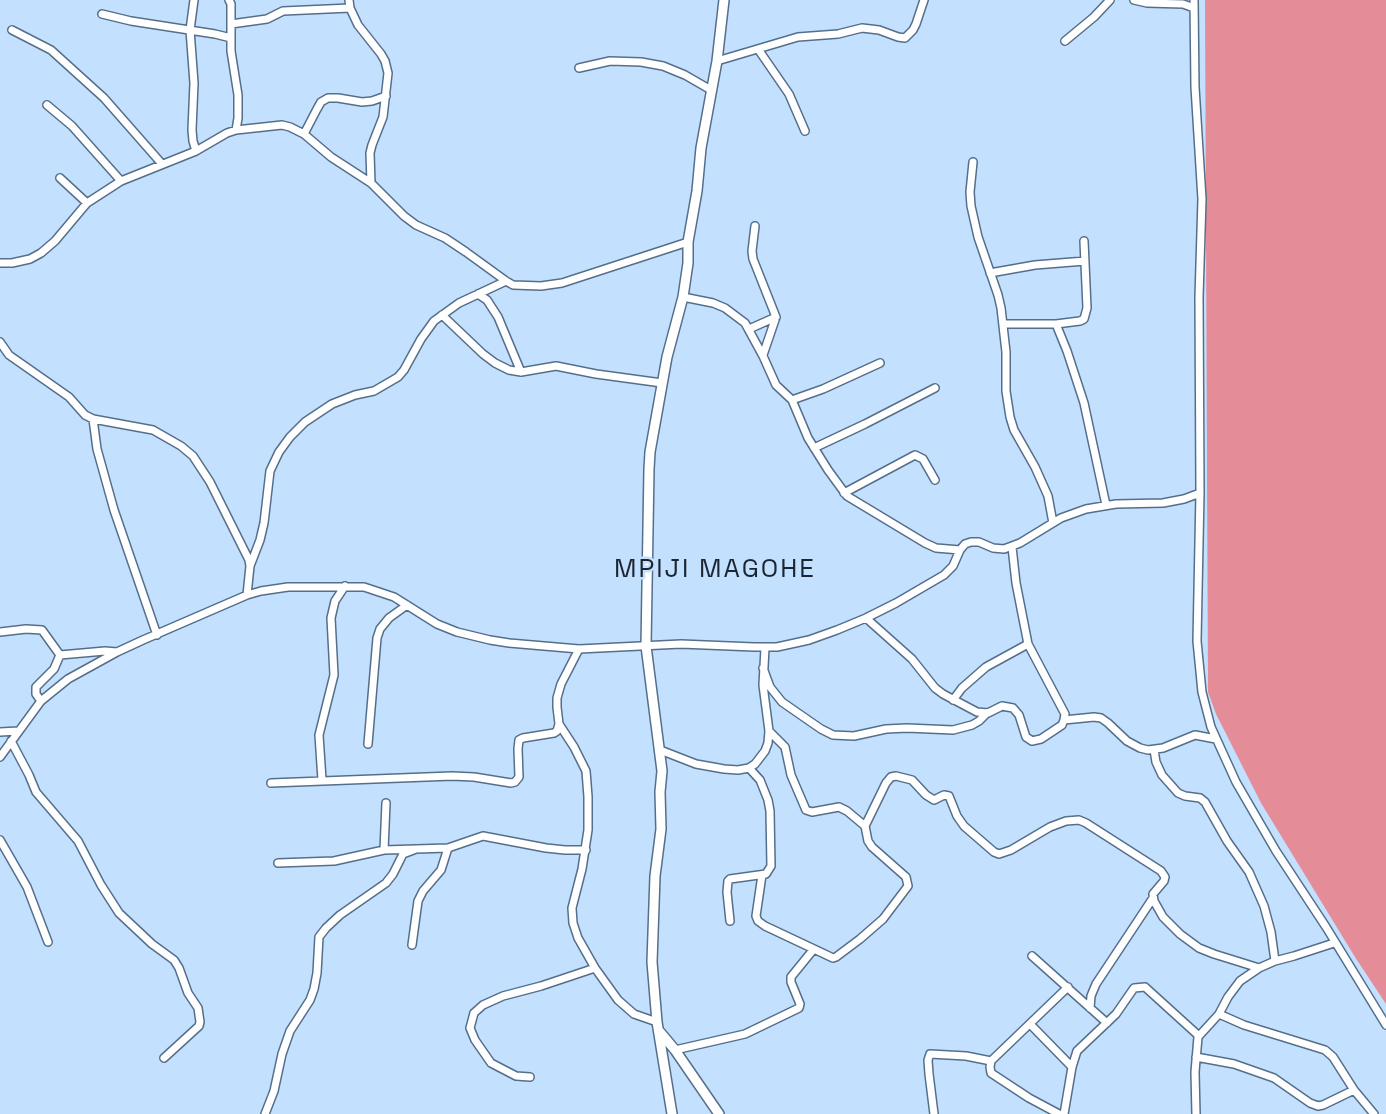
<!DOCTYPE html>
<style>
body{margin:0}
canvas{display:block;background:#c3e0ff}
</style>
<canvas width="1386" height="1114"></canvas>
<script>
const g = document.querySelector('canvas').getContext('2d');
g.lineJoin = 'round';
function paint(path, color) { g.fillStyle = color; g.fill(path, 'evenodd'); }
const shape = rows => new Path2D(rows.map(r => 'M' + r).join(''));
function stroke(path, color, width, dash) { g.strokeStyle = color; g.lineWidth = width; g.lineCap = dash ? 'butt' : 'round'; g.setLineDash(dash || []); g.stroke(path); }
function label(font, color, halo, rows, align = 'center') {
  g.font = font + ' "Space Grotesk",sans-serif'; g.lineWidth = 5; g.setLineDash([]); g.textBaseline = 'middle'; g.strokeStyle = halo; g.fillStyle = color; for (const [text, x, y, turn = 0] of rows) {
    g.save(); g.translate(x, y); g.rotate((+turn || 0) * Math.PI / 180); g.textAlign = isNaN(turn) ? turn : align; if (halo) g.strokeText(text, 0, 0); g.fillText(text, 0, 0); g.restore();
  }
}
paint(shape([
 [1205,0,1386,0,1386,1004,1355,957,1261,803,1216,714,1208,692]
]), '#e58c99');
const minor = shape([
 [194,0,190,30,194,83,192,130,193,141,196,151],
 [229,0,231,4,231,51,238,95,238,118,236,130],
 [349,0,350,8,358,25,381,54,385,61,388,73,383,117,372,145,370,153,371,183],
 [1134,0,1147,3,1183,4,1194,8],
 [1194,0,1195,87,1202,199,1199,297,1200,493,1197,641,1202,692,1211,727,1236,782,1276,851,1326,927,1386,1025],
 [102,14,131,21,215,34,231,38],
 [231,24,267,19,283,11,350,8],
 [12,30,51,50,104,98,162,164],
 [1065,41,1094,17,1110,0],
 [758,49,789,94,805,131],
 [717,61,798,37,838,34,862,28,879,30,898,37,905,38,913,30,916,24,924,0],
 [579,68,610,61,641,62,663,66,685,75,711,90],
 [47,105,72,126,121,181],
 [304,134,317,109,321,102,328,98,338,98,362,102,372,101,386,96],
 [973,162,970,192,971,206,978,237,998,295,1001,308,1006,352,1006,391,1010,417,1014,430,1035,467,1048,496,1053,523],
 [60,178,87,203],
 [755,226,752,251,753,259,776,317,763,355],
 [0,263,12,263,30,259,41,253,55,241,87,203,121,181,196,151,227,133,236,130,282,125,290,127,304,134,331,157,371,183,404,216,416,225,445,238,466,252,506,281,513,285,541,286,562,283,688,242],
 [990,273,1035,265,1085,261],
 [478,294,487,300,498,317,521,372],
 [683,297,713,303,725,308,745,323,763,356,776,385,792,400,808,438,828,470,847,496,925,543,936,548,960,550],
 [442,315,483,354,495,363,509,370,521,372,556,366,596,374,662,383],
 [1003,324,1056,324,1080,321,1084,319,1087,308,1084,241],
 [1056,324,1067,351,1084,403,1106,505],
 [749,329,776,317],
 [0,342,9,355,69,397,85,415,93,419,153,430,181,446,193,456,210,482,249,560,250,566,247,595],
 [792,400,823,389,880,363],
 [93,419,97,449,114,510,157,635],
 [814,448,865,424,935,388],
 [844,493,915,455,923,459,935,480],
 [250,566,260,540,264,523,270,471,279,452,290,437,305,422,332,404,355,395,374,391,398,377,404,370,421,339,434,321,459,303,506,281],
 [866,618,912,659,935,688,943,694,977,712,988,713,1002,706,1013,708,1019,715,1026,737,1032,741,1041,739,1062,725,1064,720,1065,714,1028,644,1016,583,1012,547],
 [0,632,26,629,42,630,60,655,105,651,117,652],
 [579,649,561,684,557,698,557,707,559,724,574,747,586,771,588,797,588,830,582,869,572,908,573,923,578,938,595,968,618,1000,634,1014,657,1022],
 [763,668,770,687,782,702,821,729,833,735,854,736,886,729,907,728,953,730,972,725,979,721,987,713],
 [953,700,962,688,986,667,1028,644],
 [41,701,36,694,36,687,54,669,60,655],
 [1064,720,1094,717,1101,718,1108,723,1127,741,1140,748,1148,750,1163,748,1195,735,1216,739],
 [0,732,18,731],
 [11,741,29,775,36,792,78,841,101,885,119,913,152,944,174,960,179,968,188,993,198,1008,200,1022,199,1026,164,1058],
 [368,744,377,638,380,629,389,618,407,605],
 [660,750,696,764,724,769,738,770,749,768,755,764,765,751,768,743,769,731,763,685,765,648],
 [1154,750,1156,762,1162,775,1178,793,1185,796,1200,798,1205,802,1227,841,1249,872,1264,906,1271,932,1275,961],
 [0,757,41,701,68,679,117,652,143,640,247,595,261,591,288,587,364,587,394,597,437,624,457,632,490,640,509,643,579,649,681,644,754,647,777,647,809,640,837,630,866,618,896,603,944,575,953,566,960,550,965,544,971,542,979,542,993,548,1004,549,1020,543,1061,518,1086,509,1116,504,1163,503,1184,499,1200,493],
 [322,780,319,735,334,675,331,618,335,601,345,586],
 [271,783,452,776,474,777,511,783,515,782,519,777,518,749,519,740,523,738,554,733,557,731,559,724],
 [865,826,886,783,891,777,896,776,912,780,926,795,934,800,944,795,949,796,957,816,964,826,994,852,999,854,1011,850,1050,827,1066,821,1079,820,1086,823,1161,871,1165,877,1164,881,1153,894,1154,901,1163,917,1180,934,1199,948,1214,954,1259,968],
 [0,840,27,887,48,942],
 [384,850,386,803],
 [278,863,334,861,384,850,448,848,483,836,546,848,565,850,586,850],
 [762,875,756,916,758,921,765,926,833,958,836,957,860,939,883,919,908,886,906,877,872,847,868,841,865,826,847,811,839,807,812,812,806,810,791,775,785,747,769,731],
 [730,921,727,892,728,881,730,879,766,874,771,866,770,811,768,800,760,780,749,768],
 [412,945,418,901,423,891,441,870,448,848],
 [1032,956,1107,1023],
 [1090,1008,1091,996,1096,984,1153,898],
 [1219,1014,1244,1025,1325,1050,1333,1057,1354,1090,1374,1114],
 [1030,1024,1072,1067],
 [675,1050,745,1034,799,1008,800,1004,791,982,791,977,813,950],
 [1196,1057,1234,1064,1274,1078,1310,1103,1318,1106,1323,1105,1354,1090],
 [530,1077,516,1076,491,1063,475,1040,470,1028,474,1013,483,1005,503,996,541,986,595,968],
 [265,1114,274,1091,282,1054,290,1031,310,1000,314,989,317,973,319,937,326,928,340,915,386,883,393,874,403,854,416,849],
 [934,1114,929,1074,928,1060,930,1054,966,1056,991,1061],
 [1059,1114,1029,1098,991,1073,990,1067,991,1061,1068,987],
 [1064,1114,1072,1067,1077,1051,1116,1014,1134,988,1145,987,1199,1036],
 [1196,1114,1195,1072,1198,1037,1219,1014,1228,997,1240,981,1259,968,1275,961,1294,956,1334,943]
]);
const tertiary = shape([
 [660,1032,675,1050,719,1114],
 [672,1114,657,1022,652,962,655,876,661,829,660,792,662,771,646,646,649,469,650,452,667,357,683,297,688,263,688,242,697,191,701,148,717,61,724,0]
]);
stroke(minor, '#556f8a', 10);
stroke(tertiary, '#556f8a', 12);
stroke(minor, '#fff', 7);
stroke(tertiary, '#fff', 9);
g.letterSpacing = '2px';
label('26px', '#1c2632', '#c3e0ff', [
 ["MPIJI MAGOHE",715,570]
]);
g.letterSpacing = '0px';
</script>
